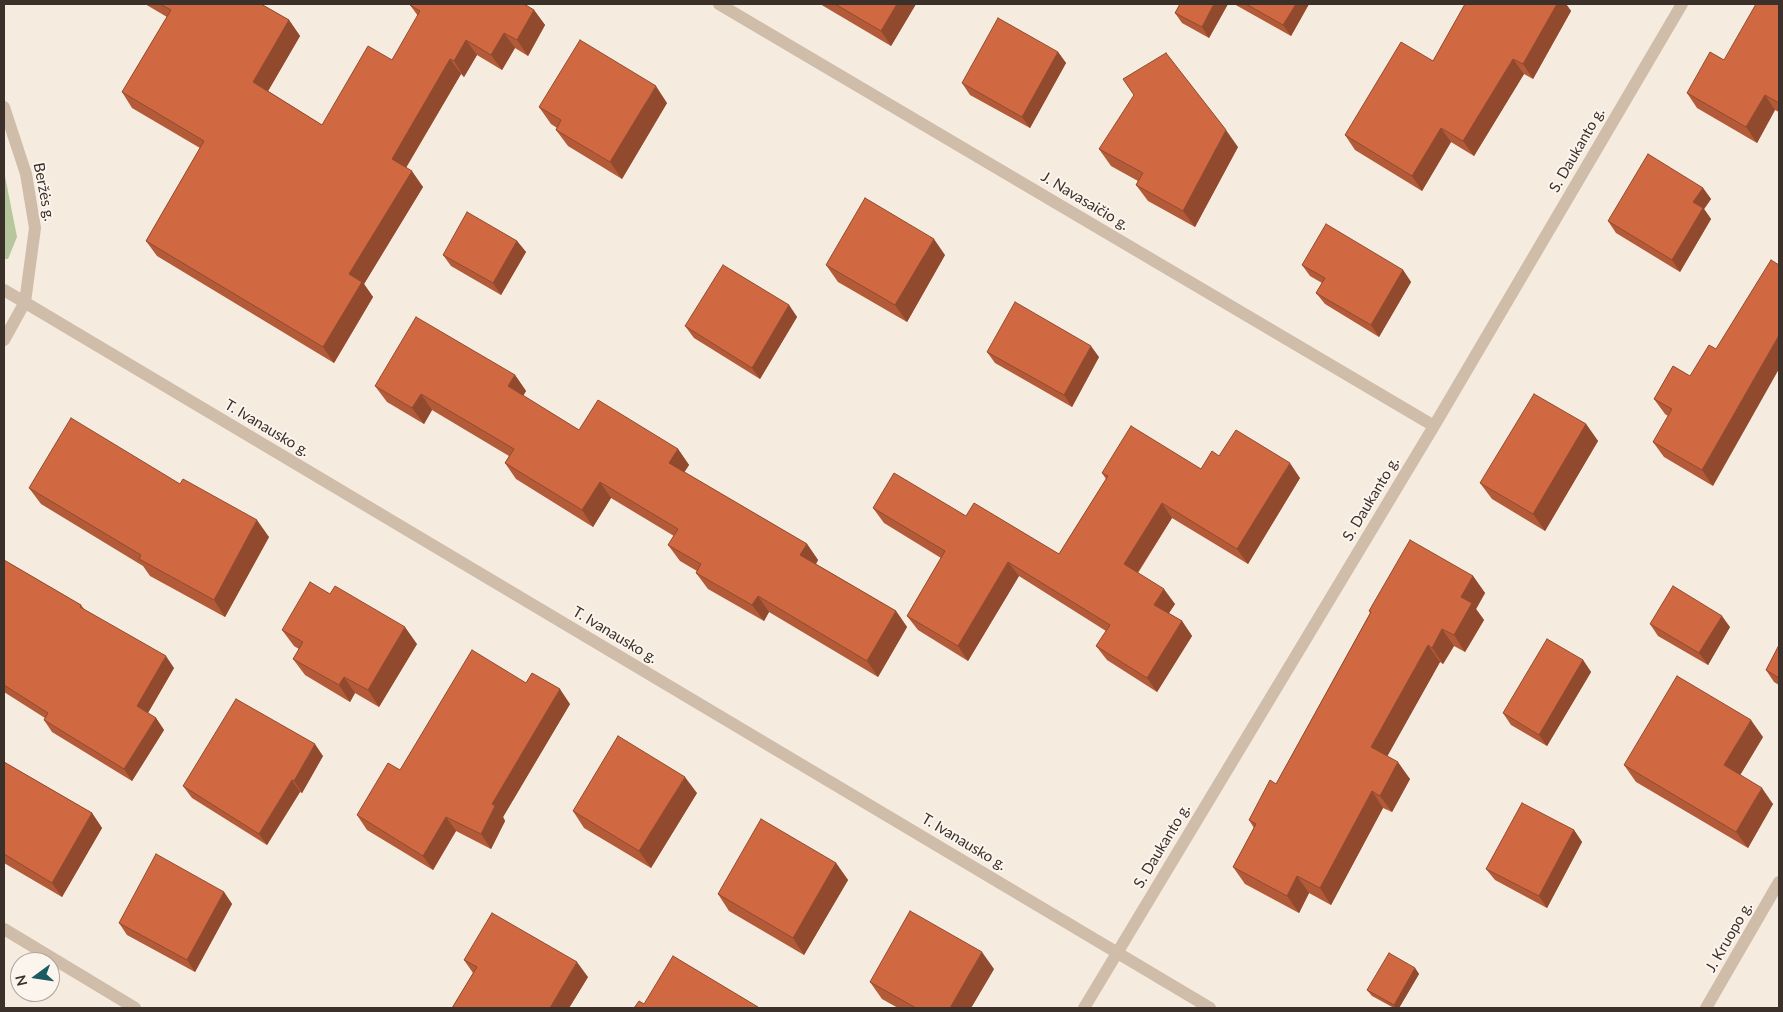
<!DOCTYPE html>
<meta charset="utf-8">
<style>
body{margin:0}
#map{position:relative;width:1783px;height:1012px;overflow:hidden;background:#f5ebdf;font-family:Lato,sans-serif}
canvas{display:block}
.frame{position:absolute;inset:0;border:5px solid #3c302a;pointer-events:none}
.north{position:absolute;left:10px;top:952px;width:50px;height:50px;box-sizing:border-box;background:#fcf5ed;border:1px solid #afa69f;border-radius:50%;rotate:256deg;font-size:14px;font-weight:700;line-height:20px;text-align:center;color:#3c302a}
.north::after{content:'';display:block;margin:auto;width:18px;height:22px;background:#1b5b62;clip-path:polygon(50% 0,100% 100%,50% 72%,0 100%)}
</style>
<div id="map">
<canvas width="1783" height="1012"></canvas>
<div class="frame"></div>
<div class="north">N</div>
</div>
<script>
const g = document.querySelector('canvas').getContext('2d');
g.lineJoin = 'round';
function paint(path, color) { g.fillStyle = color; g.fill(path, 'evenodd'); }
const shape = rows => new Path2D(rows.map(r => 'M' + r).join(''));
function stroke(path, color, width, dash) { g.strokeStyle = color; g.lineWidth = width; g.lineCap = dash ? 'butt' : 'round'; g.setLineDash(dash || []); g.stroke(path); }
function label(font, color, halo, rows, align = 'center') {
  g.font = font + ' Lato,sans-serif'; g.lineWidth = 4; g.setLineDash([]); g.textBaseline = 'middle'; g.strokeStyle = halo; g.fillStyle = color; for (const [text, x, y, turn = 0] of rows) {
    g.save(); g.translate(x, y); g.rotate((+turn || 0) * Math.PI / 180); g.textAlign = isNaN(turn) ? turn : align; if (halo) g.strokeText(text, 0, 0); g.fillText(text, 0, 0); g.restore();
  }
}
paint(shape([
 [4,171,17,237,8,259,4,259]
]), '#b7c69d');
stroke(shape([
 [719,4,1434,426],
 [4,107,26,174,35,228,25,302,4,340],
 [4,290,1210,1008],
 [4,929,135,1008],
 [1084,1008,1434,426,1682,4],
 [1706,1008,1779,882]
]), '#cfbca9', 12);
paint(shape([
 [145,4,261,4,289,20,300,36,268,91,322,125,392,60,418,16,410,5,534,10,545,25,528,56,515,48,502,70,477,55,464,77,461,74,406,168,423,187,364,284,373,297,334,363,157,256,146,241,200,148,132,108,122,92,167,17],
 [820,4,916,4,891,46],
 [1180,4,1228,4,1209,38,1182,23,1175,13],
 [1234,4,1309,4,1291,36],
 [1465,4,1566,4,1571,11,1533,79,1524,74,1474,156,1451,142,1422,191,1355,150,1345,135,1433,61],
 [1779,4,1779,112,1775,110,1757,143,1697,108,1687,93,1724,60],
 [1058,52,1066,63,1030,128,970,95,962,83],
 [667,103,622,179,568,146,556,130,557,128,551,124,539,107],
 [1238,147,1195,227,1148,201,1136,185,1138,181,1111,166,1099,149],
 [1703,188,1711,199,1704,209,1711,219,1680,272,1616,233,1608,221],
 [517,241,526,252,501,295,451,266,443,255],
 [945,255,907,322,838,282,826,265],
 [1302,265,1403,270,1411,282,1379,337,1325,304,1316,293,1322,283,1310,276],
 [789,305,797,317,760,379,694,338,685,326],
 [987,352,1099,357,1072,407,995,363],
 [1673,366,1713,486,1664,457,1653,442,1668,416,1665,414,1654,399],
 [515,375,526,391,523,396,579,430,678,449,689,465,684,472,807,544,818,560,816,564,896,611,907,627,878,677,769,612,764,621,708,589,696,573,697,571,680,561,668,545,674,536,611,498,593,527,516,479,505,463,509,456,432,410,424,424,387,402,375,386],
 [1586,424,1598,441,1545,531,1492,499,1480,483],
 [1219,456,1300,478,1248,564,1172,518,1138,573,1175,604,1169,613,1182,621,1192,636,1157,692,1107,660,1096,646,1106,631,1019,576,968,661,918,630,907,616,941,558,884,523,873,508,966,516,1059,554,1106,479,1102,473,1201,469],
 [180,484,269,537,225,617,150,576,143,566,41,504,29,488],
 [4,560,81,605,85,610,174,668,148,713,156,718,164,730,132,781,52,732,44,720,45,718,4,692],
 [1473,576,1485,593,1476,609,1484,620,1465,652,1454,646,1443,664,1440,662,1387,756,1410,779,1392,812,1383,808,1331,905,1309,893,1299,913,1245,884,1233,867,1254,828,1249,820,1276,784,1370,613,1369,611],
 [1650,624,1730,627,1708,665,1658,636],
 [282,630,417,644,379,707,355,693,350,702,305,675,293,659,299,649,294,646],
 [1779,645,1779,685,1774,682,1766,670],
 [1583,660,1591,672,1547,746,1511,725,1503,713],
 [526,683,570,704,503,817,505,821,491,849,456,831,433,870,367,830,357,815,400,770],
 [1763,737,1740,775,1773,804,1748,848,1636,782,1624,765],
 [323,756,302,793,300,792,267,845,192,798,183,786],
 [4,762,92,813,102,828,62,897,4,863],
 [697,793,651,868,584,828,573,811],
 [1574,830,1582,842,1547,908,1495,880,1486,869],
 [836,863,848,880,804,955,729,911,718,894],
 [224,892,232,904,195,972,127,935,119,923],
 [464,960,588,977,569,1008,452,1008,473,973],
 [1415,968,1419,974,1399,1008,1394,1008,1372,996,1367,990],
 [994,969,971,1008,898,1008,882,999,870,982]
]), '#b35a39');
paint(shape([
 [897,4,916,4,891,46,881,31],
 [1214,4,1228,4,1209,38,1202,27],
 [1296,4,1309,4,1291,36,1283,25],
 [1557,4,1566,4,1571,11,1533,79,1523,64],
 [534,10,545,25,528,56,517,40],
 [289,20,300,36,264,98,253,82],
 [504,33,515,48,502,70,491,55],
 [466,40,477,55,464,77,454,61],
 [1058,52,1066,63,1030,128,1022,117],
 [450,59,461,74,402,174,392,159],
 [1513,59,1524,74,1474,156,1463,141],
 [656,86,667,103,622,179,610,162],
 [1765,95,1775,110,1757,143,1746,127],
 [1441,128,1451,142,1422,191,1412,176],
 [1226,130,1238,147,1195,227,1183,211],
 [412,171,423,187,364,284,373,297,334,363,323,347,349,274],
 [1703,188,1711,199,1704,209,1711,219,1680,272,1672,260,1693,202],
 [934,239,945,255,907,322,895,305],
 [517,241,526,252,501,295,493,283],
 [1403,270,1411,282,1379,337,1371,325],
 [789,305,797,317,760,379,752,368],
 [1779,335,1779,369,1713,486,1702,470],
 [1091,346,1099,357,1072,407,1064,395],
 [515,375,526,391,519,402,508,386],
 [421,394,432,410,424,424,412,408],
 [1586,424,1598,441,1545,531,1533,514],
 [678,449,689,465,680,479,669,463],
 [1290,463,1300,478,1248,564,1237,549],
 [600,482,611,498,593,527,582,510],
 [1162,503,1172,518,1134,578,1124,564],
 [257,520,269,537,225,617,214,600],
 [807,544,818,560,812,571,800,555],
 [1008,562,1019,576,968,661,958,646],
 [1473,576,1485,593,1476,609,1484,620,1465,652,1454,635,1461,597],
 [1164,589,1175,604,1165,619,1154,605],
 [758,596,769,612,764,621,752,605],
 [896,611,907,627,878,677,867,661],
 [1722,616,1730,627,1708,665,1699,653],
 [1182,621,1192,636,1157,692,1147,678],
 [405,627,417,644,379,707,368,690],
 [1442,629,1454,646,1443,664,1432,648],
 [1428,645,1440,662,1383,764,1371,747],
 [166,656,174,668,145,718,137,706],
 [1583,660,1591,672,1547,746,1539,735],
 [344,677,355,693,350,702,339,685],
 [560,689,570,704,503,817,505,821,491,849,481,834,492,804],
 [156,718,164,730,132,781,124,769],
 [1751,720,1763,737,1736,782,1724,765],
 [315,744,323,756,302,793,294,781],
 [1398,762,1410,779,1392,812,1380,796],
 [685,777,697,793,651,868,639,851],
 [292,780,300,792,267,845,259,834],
 [1762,788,1773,804,1748,848,1736,832],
 [1372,791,1383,808,1331,905,1320,888],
 [92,813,102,828,62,897,52,883],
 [446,817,456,831,433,870,423,856],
 [1574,830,1582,842,1547,908,1539,896],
 [836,863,848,880,804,955,793,938],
 [1297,876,1309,893,1299,913,1287,896],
 [224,892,232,904,195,972,187,960],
 [982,952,994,969,971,1008,950,1008],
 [577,962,588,977,569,1008,550,1008],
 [1415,968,1419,974,1399,1008,1396,1008,1394,1005]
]), '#924a2e');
const building = shape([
 [160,4,261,4,289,20,253,82,322,125,368,46,392,60,420,11,410,5,410,4,524,4,534,10,517,40,504,33,491,55,466,40,454,61,450,59,392,159,412,171,349,274,362,282,323,347,146,241,204,141,122,92,171,10,160,4],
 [835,4,897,4,881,31,835,4],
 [1180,4,1214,4,1202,27,1175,13,1180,4],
 [1246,4,1296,4,1283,25,1246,4],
 [1465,4,1557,4,1523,64,1513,59,1463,141,1441,128,1412,176,1345,135,1401,42,1433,61,1465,4],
 [1756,4,1779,4,1779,103,1765,95,1746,127,1687,93,1710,52,1724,60,1756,4],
 [998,18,1058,52,1022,117,962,83,998,18],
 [580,40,656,86,610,162,556,130,561,120,539,107,580,40],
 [1166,53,1226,130,1183,211,1136,185,1143,173,1099,149,1134,95,1123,79,1166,53],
 [1648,154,1703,188,1693,202,1703,208,1672,260,1608,221,1648,154],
 [865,198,934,239,895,305,826,265,865,198],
 [467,212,517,241,493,283,443,255,467,212],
 [1326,224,1403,270,1371,325,1316,293,1325,278,1302,265,1326,224],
 [1771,260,1779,265,1779,335,1702,470,1653,442,1672,409,1654,399,1673,366,1690,376,1709,345,1716,349,1771,260],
 [723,265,789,305,752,368,685,326,723,265],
 [1015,302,1091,346,1064,395,987,352,1015,302],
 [416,317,515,375,508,386,579,430,598,400,678,449,669,463,807,544,800,555,896,611,867,661,758,596,752,605,696,573,701,564,668,545,678,529,600,482,582,510,505,463,514,449,421,394,412,408,375,386,416,317],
 [1534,394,1586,424,1533,514,1480,483,1534,394],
 [71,418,180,484,183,479,257,520,214,600,139,559,141,555,29,488,71,418],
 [1131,426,1201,469,1212,451,1219,456,1236,430,1290,463,1237,549,1162,503,1124,564,1164,589,1154,605,1182,621,1147,678,1096,646,1110,625,1008,562,958,646,907,616,945,551,873,508,894,473,966,516,974,503,1059,554,1108,476,1102,473,1131,426],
 [1410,540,1473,576,1461,597,1472,603,1454,635,1442,629,1432,648,1428,645,1371,747,1398,762,1380,796,1372,791,1320,888,1297,876,1287,896,1233,867,1256,824,1249,820,1270,780,1276,784,1371,612,1369,611,1410,540],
 [4,560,81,605,80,607,166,656,137,706,156,718,124,769,44,720,48,713,4,685,4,560],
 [310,582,330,594,335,586,405,627,368,690,344,677,339,685,293,659,303,642,282,630,310,582],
 [1673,586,1722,616,1699,653,1650,624,1673,586],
 [1547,639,1583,660,1539,735,1503,713,1547,639],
 [1779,645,1779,678,1766,670,1779,645],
 [472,650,526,683,532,673,560,689,492,804,495,806,481,834,446,817,423,856,357,815,388,763,400,770,472,650],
 [1677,676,1751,720,1724,765,1762,788,1736,832,1624,765,1677,676],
 [236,699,315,744,294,781,292,780,259,834,183,786,236,699],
 [618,736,685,777,639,851,573,811,618,736],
 [4,762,92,813,52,883,4,854,4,762],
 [1522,803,1574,830,1539,896,1486,869,1522,803],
 [761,819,836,863,793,938,718,894,761,819],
 [156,854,224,892,187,960,119,923,156,854],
 [910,911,982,952,950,1008,916,1008,870,982,910,911],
 [492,913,577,962,550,1008,452,1008,477,967,464,960,492,913],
 [1389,953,1415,968,1394,1005,1367,990,1389,953],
 [673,956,758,1007,758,1008,634,1008,639,1001,644,1004,673,956]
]);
paint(building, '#d06942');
stroke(building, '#924a2e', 1);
label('15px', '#3c302a', '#fcf5ed', [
 ["S. Daukanto g.",1577,150,-60],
 ["Beržės g.",44,192,79],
 ["J. Navasaičio g.",1085,201,31],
 ["T. Ivanausko g.",267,428,31],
 ["S. Daukanto g.",1371,499,-59],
 ["T. Ivanausko g.",615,635,31],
 ["T. Ivanausko g.",964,842,31],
 ["S. Daukanto g.",1162,846,-59],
 ["J. Kruopo g.",1729,937,-60]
]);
</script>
